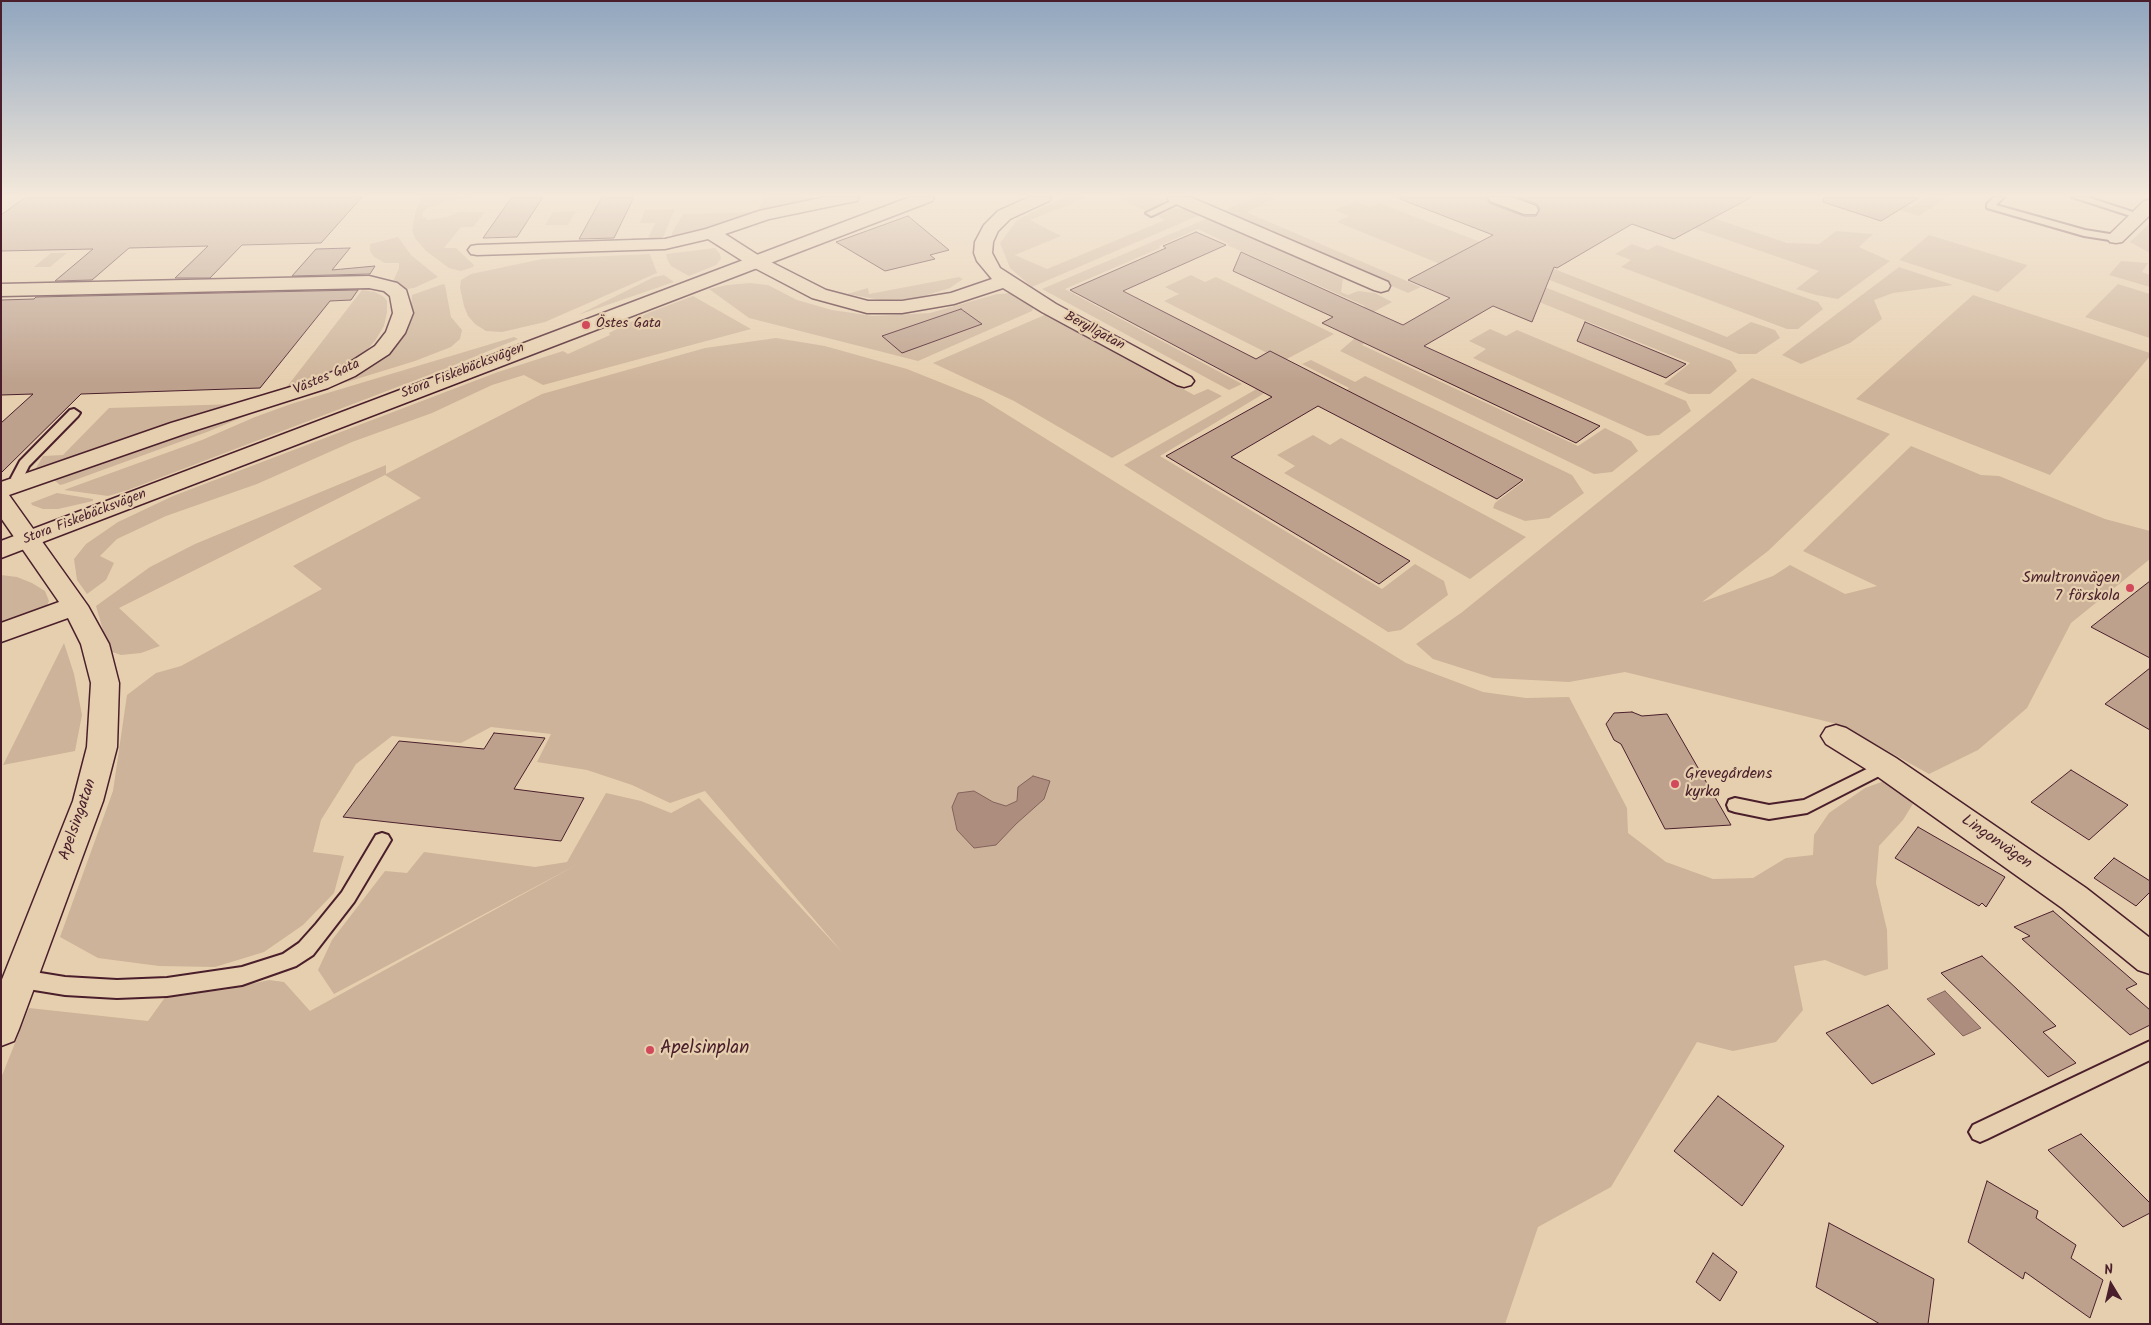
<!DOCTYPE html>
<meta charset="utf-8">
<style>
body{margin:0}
#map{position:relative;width:2151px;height:1325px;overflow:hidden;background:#e6cfaf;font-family:Kalam,sans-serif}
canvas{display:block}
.frame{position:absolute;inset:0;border:2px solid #4a1f2b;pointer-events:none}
.north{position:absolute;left:2086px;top:1260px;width:50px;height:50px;-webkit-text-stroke:4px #e6cfaf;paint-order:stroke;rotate:351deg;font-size:14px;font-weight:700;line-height:20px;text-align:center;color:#4a1f2b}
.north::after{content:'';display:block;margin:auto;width:18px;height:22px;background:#4a1f2b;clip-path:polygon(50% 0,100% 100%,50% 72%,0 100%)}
</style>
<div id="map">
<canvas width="2151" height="1325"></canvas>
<div class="frame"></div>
<div class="north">N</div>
</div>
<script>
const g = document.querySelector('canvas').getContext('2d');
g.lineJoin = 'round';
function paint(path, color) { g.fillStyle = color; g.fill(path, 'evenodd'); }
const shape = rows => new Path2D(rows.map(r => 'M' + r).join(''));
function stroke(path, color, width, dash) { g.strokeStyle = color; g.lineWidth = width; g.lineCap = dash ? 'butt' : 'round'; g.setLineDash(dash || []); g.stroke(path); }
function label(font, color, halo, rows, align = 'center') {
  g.font = font + ' Kalam,sans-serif'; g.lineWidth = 4.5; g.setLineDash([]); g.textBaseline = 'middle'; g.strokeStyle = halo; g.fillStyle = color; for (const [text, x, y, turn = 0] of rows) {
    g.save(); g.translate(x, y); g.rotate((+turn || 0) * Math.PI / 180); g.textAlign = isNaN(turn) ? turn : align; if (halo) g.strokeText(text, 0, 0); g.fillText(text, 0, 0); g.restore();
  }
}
paint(shape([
 [421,197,473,197,448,201,427,208,423,212,422,216,428,220,447,217,459,212,485,212,473,227,461,227,444,248,456,248,474,265,473,267,461,271,449,268,426,251,415,238,412,230,415,214],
 [764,197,842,197,702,234,672,237,672,233,683,214,758,212],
 [1064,197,1088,197,1030,220,1061,236,1015,255,1047,269,1165,220,1158,216,1176,208,1185,209,1200,215,1032,287,1010,268,1000,243,1017,220],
 [1117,197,1159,197,1165,200,1163,204,1146,211],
 [1255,197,1278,197,1246,212,1421,287,1408,293,1221,212],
 [1858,197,1882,197,1912,207,1925,197,1947,197,1919,216],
 [1660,200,1787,243,1819,244,1836,231,1873,234,1859,247,1890,261,1838,299,1816,295,1796,289,1819,271,1652,214],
 [1356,201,1370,207,1379,203,1496,248,1455,270,1337,222,1349,216,1335,210],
 [675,209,662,240,632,241,632,238,648,238,655,223,640,223,645,210],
 [576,211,568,225,545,225,553,212],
 [1208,218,1343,279,1341,292,1348,295,1358,291,1375,293,1392,302,1357,321,1348,316,1365,306,1227,245,1229,244,1198,229,1159,246,1160,248,1065,289,1242,384,1229,390,1042,289],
 [2150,223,2150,253,2130,242],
 [1929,235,2027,265,2027,266,1998,292,1899,260],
 [398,237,411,255,438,277,414,288,405,289,392,284,399,268,399,263,385,263,374,257,370,251,370,244],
 [1632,244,1648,250,1657,245,1818,302,1823,309,1798,329,1787,329,1621,267,1631,260,1615,254],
 [715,248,720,254,721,259,716,265,689,276,671,266,667,259,666,254],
 [51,253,67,253,50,267,34,267],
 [650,254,657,273,545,322,502,332,486,331,475,324,468,316,464,306,460,288,461,280,471,274,542,259],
 [1519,255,1727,337,1751,322,1775,330,1780,338,1756,354,1739,354,1496,259],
 [2121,261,2148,263,2142,272,2150,275,2150,287,2109,275],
 [1899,267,1953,285,1893,293,1874,300,1882,319,1850,343,1801,364,1782,355],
 [664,275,674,282,578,315,654,277],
 [1191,275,1205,282,1216,277,1334,334,1283,361,1164,301,1179,294,1165,287],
 [959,277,963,279,950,288,914,299,881,300,847,294,868,288,869,294],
 [1527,280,1731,361,1737,371,1710,394,1689,394,1664,384,1690,363,1517,293],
 [750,283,768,285,797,300,832,310,873,316,930,313,997,294,1013,293,1034,306,1032,311,918,361,749,318,709,289,727,285],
 [443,284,445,285,451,317,462,330,460,339,451,347,415,361,272,405,207,432,64,484,60,485,53,479,349,377,411,309,412,295],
 [2118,284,2150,294,2150,338,2085,317],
 [362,290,375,292,384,297,387,301,387,312,384,326,375,341,362,355,343,368,299,387,286,388],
 [1973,295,2150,353,2150,356,2050,475,1856,399],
 [693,296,751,329,543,385,524,375,492,385,432,413,352,442,257,484,166,516,117,539,100,556,114,563,106,580,87,594,77,580,74,559,86,544,118,522,173,496,498,372,563,351,568,354,610,335,609,333,648,313],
 [1047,314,1194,395,1208,389,1222,396,1112,458,1014,401,933,363],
 [1490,329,1506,336,1517,330,1686,401,1691,411,1659,435,1647,436,1473,358,1486,349,1469,341],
 [514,337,518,339,447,368,128,490,108,496,64,490,202,440,255,417,291,404],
 [776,338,825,346,907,369,982,399,1406,663,1483,692,1526,698,1569,697,1627,808,1628,833,1666,862,1713,879,1753,878,1786,858,1813,855,1814,835,1829,813,1865,788,1887,780,1914,802,1903,820,1879,846,1876,883,1887,930,1888,969,1865,976,1825,960,1794,966,1803,1010,1776,1042,1733,1051,1697,1042,1611,1187,1538,1227,1505,1324,1,1324,1,1078,29,1008,148,1021,166,996,224,990,269,980,284,982,310,1011,580,863,334,994,318,970,332,940,385,871,407,873,424,852,535,867,567,862,606,793,641,801,671,813,699,798,842,952,705,791,670,803,632,785,587,770,537,762,551,734,491,727,461,743,392,736,356,764,321,820,313,852,344,856,334,893,303,925,264,952,215,967,159,966,98,958,60,937,113,791,127,695,156,673,181,666,322,589,293,566,421,498,385,475,119,608,160,646,141,653,121,655,109,651,96,606,150,567,195,544,386,465,386,474,542,394,705,348],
 [1355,338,1364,343,1362,345,1578,446,1605,428,1631,441,1638,451,1612,472,1594,474,1340,351],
 [1311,360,1355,382,1365,376,1572,475,1584,493,1549,518,1525,521,1493,508,1495,503,1525,480,1347,390,1349,388,1302,364],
 [1752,378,1890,434,1768,551,1702,602,1773,576,1790,565,1845,594,1877,586,1803,551,1911,446,1981,475,1999,476,2105,519,2150,531,2150,559,2071,623,2027,708,1978,750,1929,774,1841,725,1625,672,1569,682,1493,678,1433,659,1416,644,1461,613],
 [1260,387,1268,391,1160,456,1382,589,1415,564,1444,581,1448,595,1401,630,1388,632,1124,465],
 [237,404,37,470,36,468,43,456,63,455,109,408],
 [1313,435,1330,445,1341,438,1526,537,1470,579,1284,473,1295,466,1277,455],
 [57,493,93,499,93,501,58,509,43,509,32,505,31,503],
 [1,575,17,577,32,583,45,591,49,601,44,612,1,629],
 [64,643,74,674,82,715,75,751,3,765]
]), '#cdb399');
const water = shape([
 [1033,776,1050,781,1044,799,1016,824,996,845,974,848,957,830,952,807,958,793,974,791,993,802,1006,806,1017,801,1018,787,1033,776],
 [1945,991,1981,1028,1963,1036,1927,999,1945,991]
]);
paint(water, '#ad8e7e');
stroke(water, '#85625d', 1);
const building = shape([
 [26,197,362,197,321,243,242,245,210,278,175,278,208,246,129,248,92,280,55,281,93,249,1,251,1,215,26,197],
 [512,197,543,197,517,237,483,238,512,197],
 [602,197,634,197,614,238,579,239,602,197],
 [1400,197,1486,197,1489,203,1524,216,1536,216,1540,209,1537,204,1518,197,1752,197,1674,239,1632,224,1557,268,1554,267,1532,322,1493,306,1424,346,1600,426,1576,443,1322,323,1333,317,1233,271,1241,252,1403,325,1450,298,1408,280,1493,235,1400,199,1400,197],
 [1824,197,1920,197,1881,221,1823,202,1824,197],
 [908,216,949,250,930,255,935,259,885,271,836,242,908,216],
 [1196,232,1226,245,1123,291,1256,359,1270,351,1523,480,1497,499,1318,406,1231,457,1410,561,1379,584,1166,456,1272,397,1070,290,1166,248,1163,246,1196,232],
 [350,248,332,270,375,266,370,274,292,276,316,249,350,248],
 [358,290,351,300,330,301,260,388,81,394,1,473,1,423,33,394,1,395,1,300,34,299,36,297,358,290],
 [961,309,982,324,902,353,882,336,961,309],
 [1585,322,1686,364,1666,378,1577,341,1585,322],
 [2150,581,2150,658,2091,627,2150,581],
 [2150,668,2150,730,2105,704,2150,668],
 [1632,712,1642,716,1667,714,1731,825,1665,829,1621,744,1614,740,1606,724,1614,713,1632,712],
 [494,733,545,738,514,789,584,798,561,841,343,817,399,741,484,749,494,733],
 [2071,770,2128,805,2089,840,2031,802,2071,770],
 [1918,827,2005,877,1986,907,1982,903,1979,906,1895,858,1918,827],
 [2114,858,2150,881,2150,892,2136,906,2094,878,2114,858],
 [2053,911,2137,984,2126,989,2150,1010,2150,1025,2130,1035,2022,939,2030,936,2014,927,2053,911],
 [1982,956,2056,1026,2043,1032,2076,1063,2048,1077,1941,973,1982,956],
 [1888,1005,1935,1054,1872,1084,1826,1033,1888,1005],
 [1718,1096,1784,1146,1742,1206,1674,1151,1718,1096],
 [2081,1134,2150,1203,2150,1213,2123,1227,2048,1150,2081,1134],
 [1987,1181,2038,1211,2036,1218,2076,1245,2071,1258,2103,1280,2090,1318,2025,1272,2023,1279,1968,1242,1987,1181],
 [1829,1223,1934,1279,1928,1324,1880,1324,1816,1287,1829,1223],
 [1713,1253,1737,1272,1720,1301,1696,1282,1713,1253]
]);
paint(building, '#bda18d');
stroke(building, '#4a1f2b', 1);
const lane = shape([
 [1179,197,1191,197,1154,215,1151,216,1146,213,1179,197],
 [1994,197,2004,197,1996,205,2085,230,2116,235,2121,238,2116,241,2084,236,1987,208,1987,204,1994,197],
 [2072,197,2087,197,2145,216,2143,218,2137,218,2072,197],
 [74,409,80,413,78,416,29,466,24,476,31,478,33,481,31,484,27,485,13,481,11,478,20,461,70,410,74,409],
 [1885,760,1891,762,1893,766,1891,770,1807,813,1769,819,1735,812,1729,810,1727,805,1729,800,1735,798,1769,805,1804,800,1885,760],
 [382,833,388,835,391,840,354,902,313,955,296,966,242,985,167,996,117,998,65,995,22,988,15,985,12,979,15,973,22,970,65,977,117,980,167,978,242,967,283,954,299,943,316,924,342,892,376,835,382,833],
 [2150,1041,2150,1060,1987,1139,1980,1142,1973,1139,1969,1132,1973,1125,2150,1041]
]);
const street = shape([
 [825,197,859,197,857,201,851,202,769,219,725,234,761,257,826,290,868,301,902,301,951,293,992,279,977,261,974,253,975,242,984,225,998,211,1029,197,1051,197,1049,201,1010,219,998,231,993,242,992,253,1000,268,1056,304,1191,377,1194,381,1191,385,1184,387,1177,385,1042,312,1003,288,954,304,902,313,867,313,812,298,749,265,708,239,665,249,477,255,471,254,468,250,471,246,477,245,665,239,706,229,759,211,825,197],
 [1167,197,1190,197,1388,282,1390,286,1388,290,1381,292,1374,290,1169,201,1167,197],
 [1488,197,1512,197,1536,206,1538,210,1536,214,1524,214,1490,201,1488,197],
 [2150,200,2150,215,2122,242,2116,243,2110,242,2107,238,2110,234,2144,201,2150,200],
 [369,276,397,283,406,290,413,313,405,333,389,354,355,376,328,388,187,433,9,495,88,606,109,644,119,683,117,747,103,801,19,1029,14,1041,1,1046,1,982,73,801,87,747,91,683,81,644,68,618,1,642,1,623,59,602,1,518,1,482,171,423,314,380,341,368,375,346,386,332,393,313,390,296,384,291,369,288,1,296,1,284,369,276],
 [1836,725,1846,728,1896,758,2086,888,2150,938,2150,974,2138,970,2062,908,1874,774,1826,744,1821,736,1826,728,1836,725]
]);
const secondary = shape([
 [910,197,934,197,932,201,1,558,1,541,910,197]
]);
stroke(lane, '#4a1f2b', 4);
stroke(street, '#4a1f2b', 3);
stroke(secondary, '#4a1f2b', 3);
paint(lane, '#e6cfaf');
paint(street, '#e6cfaf');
paint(secondary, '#e6cfaf');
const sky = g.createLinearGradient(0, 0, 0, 383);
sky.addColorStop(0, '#90a5be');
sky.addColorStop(0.51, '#f4e9db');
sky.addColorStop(1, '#f4e9db00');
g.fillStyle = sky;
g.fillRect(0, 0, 2151, 383);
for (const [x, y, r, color] of [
 [586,325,5,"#d1495b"],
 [2130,588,5,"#d1495b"],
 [1675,784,5,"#d1495b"],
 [650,1050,5,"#d1495b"]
]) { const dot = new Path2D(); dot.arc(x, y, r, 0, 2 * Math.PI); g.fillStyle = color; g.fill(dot); stroke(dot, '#e6cfaf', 2); }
label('14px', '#4a1f2b', '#e6cfaf', [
 ["Östes Gata",596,325]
], 'left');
label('14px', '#4a1f2b', '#e6cfaf', [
 ["Beryllgatan",1094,332,28],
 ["Stora Fiskebäcksvägen",463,372,-21],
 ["Västes Gata",327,378,-23],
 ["Stora Fiskebäcksvägen",85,518,-21]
]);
label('16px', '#4a1f2b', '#e6cfaf', [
 ["Smultronvägen",2120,579],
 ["7 förskola",2120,597],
 ["Grevegårdens",1685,775,"left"],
 ["kyrka",1685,793,"left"]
], 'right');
label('16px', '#4a1f2b', '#e6cfaf', [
 ["Apelsingatan",79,820,-71],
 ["Lingonvägen",1996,843,35]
]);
label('19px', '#4a1f2b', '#e6cfaf', [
 ["Apelsinplan",660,1050]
], 'left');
</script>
